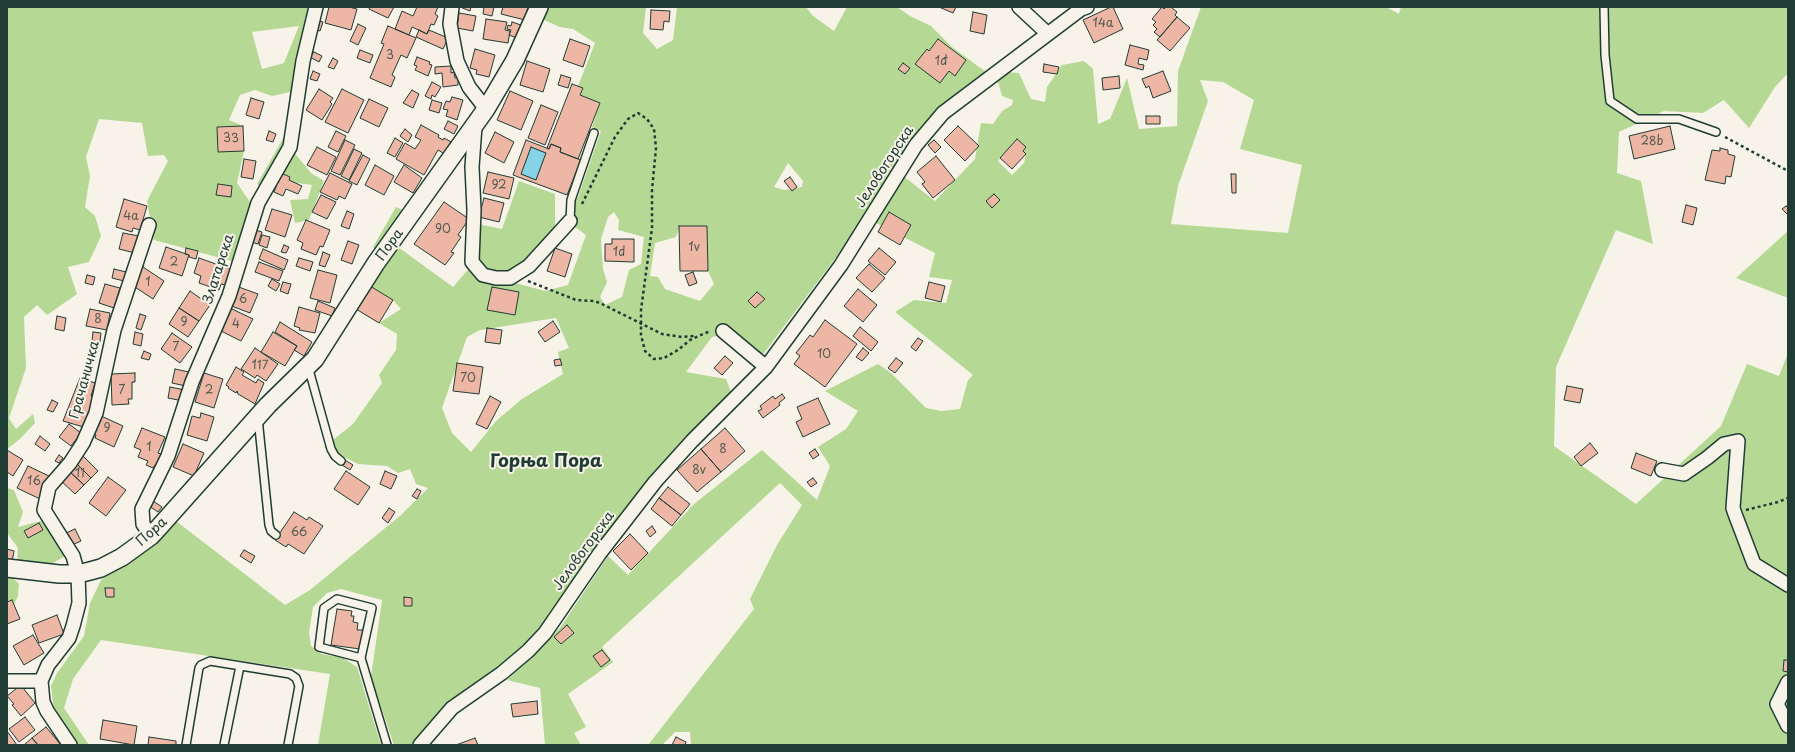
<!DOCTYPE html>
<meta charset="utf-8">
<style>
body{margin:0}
#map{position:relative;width:1795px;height:752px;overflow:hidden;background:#f7f3e8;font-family:"Playpen Sans",sans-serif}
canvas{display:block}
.frame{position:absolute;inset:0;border:8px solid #1f3d34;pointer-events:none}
</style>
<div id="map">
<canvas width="1795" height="752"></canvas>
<div class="frame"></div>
</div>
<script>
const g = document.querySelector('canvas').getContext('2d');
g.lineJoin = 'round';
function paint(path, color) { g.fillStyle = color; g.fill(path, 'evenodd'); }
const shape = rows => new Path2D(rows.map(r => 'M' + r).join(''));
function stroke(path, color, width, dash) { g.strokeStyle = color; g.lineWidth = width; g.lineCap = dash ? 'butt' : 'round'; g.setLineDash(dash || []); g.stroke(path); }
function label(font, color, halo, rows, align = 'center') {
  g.font = font + ' "Playpen Sans",sans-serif'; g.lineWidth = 4; g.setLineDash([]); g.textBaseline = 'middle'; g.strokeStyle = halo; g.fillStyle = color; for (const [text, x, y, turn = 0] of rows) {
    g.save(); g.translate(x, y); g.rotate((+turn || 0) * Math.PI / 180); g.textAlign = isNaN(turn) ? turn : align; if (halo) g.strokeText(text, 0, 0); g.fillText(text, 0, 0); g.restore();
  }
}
paint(shape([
 [7,7,314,7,293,151,311,173,324,181,309,220,295,223,290,200,308,199,312,185,277,180,269,197,257,184,285,135,290,92,272,96,255,90,240,95,229,120,243,126,217,127,218,151,244,151,237,183,252,205,232,261,154,240,147,201,168,161,164,155,148,156,142,123,99,119,86,157,90,176,85,207,95,216,101,236,89,262,68,267,77,294,47,315,37,305,24,317,26,368,9,418,16,429,33,414,35,423,20,439,7,449],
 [299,26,284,63,262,69,252,32],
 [548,7,646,7,643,33,657,49,673,40,677,7,806,7,813,16,834,31,847,7,897,7,910,16,931,26,952,47,998,81,1006,72,1019,73,1031,99,1045,102,1047,87,1062,65,1084,61,1093,69,1098,124,1110,119,1127,78,1139,129,1177,126,1178,71,1201,7,1386,7,1399,14,1401,7,1788,7,1788,73,1775,87,1749,128,1724,100,1703,113,1664,111,1619,132,1617,173,1641,181,1653,244,1616,230,1556,367,1554,446,1636,504,1721,426,1747,364,1779,376,1788,353,1788,745,691,745,690,732,675,732,662,745,648,745,754,609,750,599,777,545,802,505,780,483,602,647,613,662,568,694,586,727,574,733,581,745,545,745,540,688,507,680,560,628,608,556,628,575,694,504,762,450,817,500,830,466,818,447,846,429,858,411,825,391,878,364,891,373,926,408,941,411,960,409,968,380,973,375,895,312,914,300,946,303,952,280,929,277,935,253,874,222,902,175,935,201,975,159,981,123,993,124,1002,111,1012,105,1013,100,1002,96,998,82,934,116,874,198,840,252,761,357,722,335,712,337,686,372,726,379,731,392,685,440,538,640,447,704,429,723,415,745,394,745,371,677,382,600,341,589,327,593,313,607,309,633,311,646,322,654,343,658,357,667,381,745,318,745,330,674,101,640,73,679,64,708,89,745,79,745,54,711,51,686,57,673,84,636,90,603,101,580,157,540,176,521,285,605,310,590,401,515,428,488,416,484,410,469,398,473,387,466,358,464,324,447,353,424,382,383,379,375,396,350,397,334,379,323,401,309,393,300,370,286,398,247,453,287,477,259,478,224,502,229,519,181,555,194,555,232,512,282,545,291,568,285,586,235,571,224,572,204,578,197,601,131,592,127,600,103,580,95,583,88,578,86,595,43,573,29,560,27,542,19],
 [1200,80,1223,82,1254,100,1240,149,1302,165,1288,233,1171,224,1178,186,1208,101],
 [1017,139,1026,147,1023,151,1026,154,1024,163,1012,175,998,161],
 [788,163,803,181,802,187,784,190,774,187],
 [614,212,619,220,618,230,644,237,641,264,629,270,622,297,605,305,600,297,607,282,603,269,601,239,608,217],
 [680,226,707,226,708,271,714,284,700,301,665,289,658,277,650,276,655,243,676,237],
 [556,318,569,348,558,352,563,374,522,399,496,421,471,452,452,433,442,408,467,337,480,330],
 [396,207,405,211,377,250,373,247],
 [1788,231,1788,298,1736,278],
 [7,488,14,490,23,512,18,527,45,520,67,555,46,567,17,562,18,548,7,533],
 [7,576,11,576,19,584,18,596,14,605,12,600,7,601]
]), '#b5d994');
const water = shape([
 [531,147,546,153,536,180,521,174,531,147]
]);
paint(water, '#86d2e6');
stroke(water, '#5d969f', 1);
const building = shape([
 [329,7,349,7,357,9,351,30,325,23,329,7],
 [370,7,394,7,388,18,369,9,370,7],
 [417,7,438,7,435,14,438,16,434,25,431,24,427,34,412,27,409,35,395,29,402,11,413,16,417,7],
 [460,7,471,7,470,11,460,7],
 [484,7,494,7,492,16,483,14,484,7],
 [503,7,528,7,525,20,501,14,503,7],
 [939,7,956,7,953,13,939,7],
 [1111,7,1113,7,1123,29,1094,43,1083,20,1111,7],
 [1162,7,1164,9,1166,7,1171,7,1177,12,1175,15,1177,17,1160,37,1154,32,1157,29,1153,25,1156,22,1152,19,1162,7],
 [651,10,670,11,669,22,664,21,663,30,650,29,651,10],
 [973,12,987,15,984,34,970,31,973,12],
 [459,13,476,16,473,31,457,28,459,13],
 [1177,17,1190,28,1170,51,1157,40,1177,17],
 [486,19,507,22,505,30,510,31,508,43,483,39,486,19],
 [317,20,323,22,320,31,314,29,317,20],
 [512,22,521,25,517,38,509,35,511,30,507,29,508,25,511,26,512,22],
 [358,24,366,28,358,45,350,41,358,24],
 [388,26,416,38,407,58,401,55,392,75,395,77,391,87,370,78,384,44,381,43,388,26],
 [419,30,427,34,429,30,448,38,443,49,416,37,419,30],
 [570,39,590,46,583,67,563,60,570,39],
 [938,39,966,60,955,76,949,71,940,83,915,64,927,49,929,51,938,39],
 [1130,45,1149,50,1147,60,1139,58,1138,64,1144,65,1143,70,1125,65,1130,45],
 [475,49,495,55,489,77,476,74,477,70,470,68,475,49],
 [360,50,373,55,370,63,357,58,360,50],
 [314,52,322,56,319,62,310,57,314,52],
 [417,57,430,62,429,64,432,65,428,76,415,70,417,66,414,65,417,57],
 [333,58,338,61,334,69,328,67,333,58],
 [527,61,550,69,543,92,520,85,527,61],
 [903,63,910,68,905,74,898,69,903,63],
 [1044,64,1059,67,1057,74,1043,72,1044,64],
 [451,66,451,73,454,72,455,78,458,78,458,85,443,87,442,73,435,74,435,67,451,66],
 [313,71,320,74,317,81,310,79,313,71],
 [1163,71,1171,91,1153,98,1149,86,1146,88,1142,79,1163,71],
 [561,75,571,78,568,88,558,85,561,75],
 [1119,76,1120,88,1103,90,1102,78,1119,76],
 [432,82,441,87,435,97,432,95,431,99,425,96,432,82],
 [572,84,583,88,580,95,600,103,578,159,560,152,561,148,551,144,549,149,547,148,572,84],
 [319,89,333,98,330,102,332,104,322,120,306,110,319,89],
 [342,89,364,100,348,133,325,122,342,89],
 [412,90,419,94,413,108,403,103,412,90],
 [510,91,533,101,521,130,497,120,510,91],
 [452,97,463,100,457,120,446,116,448,110,443,109,446,101,450,102,452,97],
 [251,98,264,102,259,119,246,115,251,98],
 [369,99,388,108,379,127,360,118,369,99],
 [432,100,442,103,439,113,429,110,432,100],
 [541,105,558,112,545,145,528,138,541,105],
 [1146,116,1160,116,1160,124,1146,124,1146,116],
 [448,121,458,126,454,134,444,129,448,121],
 [421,125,439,135,438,137,443,140,444,138,455,144,448,156,438,150,424,175,396,159,405,143,415,149,421,140,415,137,421,125],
 [243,126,244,151,218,152,217,127,243,126],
 [958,126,979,146,965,161,944,140,958,126],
 [1670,126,1675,149,1634,159,1629,136,1670,126],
 [405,129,412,135,408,142,400,136,405,129],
 [269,131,276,134,273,142,266,140,269,131],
 [336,131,346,136,338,152,328,147,336,131],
 [495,132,514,142,504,163,485,153,495,132],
 [395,138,403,143,395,157,387,153,395,138],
 [1017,139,1026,147,1023,151,1026,154,1012,169,1000,158,1017,139],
 [345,140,355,145,340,175,331,171,345,140],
 [526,140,549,149,551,144,561,148,560,152,581,160,567,195,513,175,526,140],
 [531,147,546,153,536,180,521,174,531,147],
 [934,140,941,147,935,153,928,145,934,140],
 [317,147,336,157,327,175,307,165,317,147],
 [1720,148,1728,150,1728,154,1735,156,1731,177,1726,176,1725,184,1705,180,1712,150,1720,151,1720,148],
 [354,149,362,153,349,180,341,176,354,149],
 [363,155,370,159,357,185,349,181,363,155],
 [936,156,955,180,933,198,922,184,925,182,917,172,936,156],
 [244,159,256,161,253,179,241,177,244,159],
 [375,165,394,176,384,195,365,185,375,165],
 [404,165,422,178,413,193,394,182,404,165],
 [488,172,514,178,509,199,483,193,488,172],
 [281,173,290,177,289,180,302,186,298,194,286,189,283,196,274,192,281,173],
 [330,173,352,184,345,199,339,196,337,200,320,192,330,173],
 [1231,174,1236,174,1236,193,1232,193,1231,174],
 [790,177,797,187,792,191,784,181,790,177],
 [218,184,232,186,231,197,216,195,218,184],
 [994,194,1000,200,992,208,986,201,994,194],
 [321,195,336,202,327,219,312,212,321,195],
 [484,198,504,203,499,222,479,217,484,198],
 [124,199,147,206,140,230,133,228,132,232,116,227,124,199],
 [444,202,469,219,458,235,461,237,451,252,454,253,445,265,414,244,444,202],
 [1686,205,1697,208,1693,225,1682,222,1686,205],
 [1786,206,1788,208,1788,215,1782,209,1786,206],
 [272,209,292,215,285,237,265,230,272,209],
 [347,211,354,214,349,229,341,226,347,211],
 [889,212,911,225,900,245,878,232,889,212],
 [306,220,330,230,323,247,320,246,316,255,301,249,303,243,297,240,306,220],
 [679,226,707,226,708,271,680,271,679,226],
 [252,229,262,232,258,244,248,241,252,229],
 [123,233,139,236,135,253,119,249,123,233],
 [262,235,270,237,267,248,259,245,262,235],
 [612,239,634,239,634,262,605,261,605,244,612,244,612,239],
 [348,241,359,245,352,264,341,260,348,241],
 [284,245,289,247,286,253,281,252,284,245],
 [166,247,189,255,182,276,159,268,166,247],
 [186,248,198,251,196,259,189,257,189,255,185,254,186,248],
 [555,248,572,254,565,277,547,271,555,248],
 [879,248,896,262,885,275,868,261,879,248],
 [263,249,288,260,284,270,259,259,263,249],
 [323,252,330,255,325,267,319,265,323,252],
 [199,258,230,269,225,285,221,284,219,290,199,283,201,276,194,273,199,258],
 [299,258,313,262,310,271,296,266,299,258],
 [259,262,283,271,279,281,255,272,259,262],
 [869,264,885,278,872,292,856,278,869,264],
 [143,267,164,281,153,299,132,285,143,267],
 [114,269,126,272,124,281,112,278,114,269],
 [318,270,337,275,330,303,310,298,318,270],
 [693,272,697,283,689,286,685,275,693,272],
 [87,275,95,277,93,285,85,283,87,275],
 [272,279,280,284,276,291,268,286,272,279],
 [283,282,291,284,288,294,280,291,283,282],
 [929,282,945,286,941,302,925,298,929,282],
 [105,284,120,288,114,308,99,303,105,284],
 [236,286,258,294,250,313,229,305,236,286],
 [370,286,393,300,379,323,356,309,370,286],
 [492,287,519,292,515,315,487,310,492,287],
 [858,289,877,305,863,322,844,306,858,289],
 [190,291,210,305,199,321,179,308,190,291],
 [757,292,765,299,755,308,748,301,757,292],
 [318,301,335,308,332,316,315,310,318,301],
 [299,307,320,313,315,333,299,330,300,328,294,326,299,307],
 [179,308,199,321,188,337,169,324,179,308],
 [230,308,253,319,241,341,219,330,230,308],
 [90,309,110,313,107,330,86,326,90,309],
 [140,314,146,316,141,330,136,328,140,314],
 [57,316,66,318,64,331,55,329,57,316],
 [825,320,857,344,825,387,794,364,800,356,796,353,810,335,813,337,825,320],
 [553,321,560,332,545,342,538,332,553,321],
 [280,322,312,342,304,356,294,350,297,346,275,332,280,322],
 [860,327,878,342,871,351,853,336,860,327],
 [487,328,502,330,500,344,485,342,487,328],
 [93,332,101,333,100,342,92,341,93,332],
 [135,332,143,334,141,346,133,344,135,332],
 [273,332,297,346,285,366,261,352,273,332],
 [172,333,192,347,180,363,161,349,172,333],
 [918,338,923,341,916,351,911,347,918,338],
 [255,348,278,364,266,381,257,375,255,378,241,369,255,348],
 [863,348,869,353,862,361,856,357,863,348],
 [144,351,151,354,149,360,141,358,144,351],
 [725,356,733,363,722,375,714,368,725,356],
 [896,358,903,363,895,373,888,368,896,358],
 [560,359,562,365,555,366,554,360,560,359],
 [457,363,483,367,479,394,453,391,457,363],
 [236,367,244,372,242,375,256,383,258,379,264,383,255,404,238,394,237,391,236,393,228,388,229,387,226,385,236,367],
 [175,369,189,372,186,386,172,383,175,369],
 [135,373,135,382,132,382,132,399,128,399,129,404,112,405,111,374,135,373],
 [204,373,223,379,214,408,195,402,204,373],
 [80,378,95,383,91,396,96,397,87,428,63,421,80,378],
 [1567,386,1583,389,1580,403,1564,400,1567,386],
 [170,387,185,390,183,401,168,398,170,387],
 [782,394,785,398,779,403,780,405,763,418,758,411,762,409,760,406,773,396,775,399,782,394],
 [490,396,501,402,487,429,476,424,490,396],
 [818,398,830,424,803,437,796,422,802,419,797,407,818,398],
 [52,400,58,403,53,412,47,410,52,400],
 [201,413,214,417,207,441,187,435,192,416,200,418,201,413],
 [99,415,123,426,114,447,95,438,96,435,91,433,99,415],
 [69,424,81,433,71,446,59,437,69,424],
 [142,428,165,437,158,453,161,454,157,465,155,465,153,468,146,465,148,461,138,457,141,450,134,447,142,428],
 [725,428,745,451,721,472,701,449,725,428],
 [40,436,50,444,45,451,35,444,40,436],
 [1590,443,1598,453,1581,466,1574,457,1590,443],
 [183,444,204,453,194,476,173,467,183,444],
 [701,449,721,472,697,492,677,470,701,449],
 [815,449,819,455,813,459,809,453,815,449],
 [7,450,23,460,13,476,7,472,7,450],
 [1636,453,1657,461,1651,476,1631,468,1636,453],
 [59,455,63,458,59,463,55,461,59,455],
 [83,456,98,471,91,478,76,463,83,456],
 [345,460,353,465,350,470,342,465,345,460],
 [76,463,91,478,84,485,69,471,76,463],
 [28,466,51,477,40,499,17,488,28,466],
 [69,471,84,485,75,494,60,480,69,471],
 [346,471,370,487,358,505,334,489,346,471],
 [385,471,397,476,391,489,380,484,385,471],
 [108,477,126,490,106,516,89,503,108,477],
 [813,478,817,483,811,487,807,482,813,478],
 [668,487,690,504,681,515,659,498,668,487],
 [417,489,421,491,417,499,412,496,417,489],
 [659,498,681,515,672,526,651,509,659,498],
 [153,501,162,507,158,512,149,506,153,501],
 [389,508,395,512,388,523,382,518,389,508],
 [294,512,307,520,309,517,323,526,304,554,288,544,286,547,275,540,294,512],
 [39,523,43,530,28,538,24,531,39,523],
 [652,526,656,532,650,537,646,531,652,526],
 [75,529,81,541,72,545,66,533,75,529],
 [630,534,648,553,631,570,613,551,630,534],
 [7,549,14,551,12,562,7,561,7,549],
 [244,550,255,556,251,563,240,556,244,550],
 [105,588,114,588,114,597,106,597,105,588],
 [404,597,412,598,412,606,404,606,404,597],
 [12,600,20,619,7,624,7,602,12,600],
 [337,609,352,611,351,616,354,616,353,622,358,623,357,630,363,630,360,649,331,645,337,609],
 [57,615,64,634,39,643,32,625,57,615],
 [567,625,574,633,561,644,554,637,567,625],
 [33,635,44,653,24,665,13,646,33,635],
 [602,650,610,660,601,667,593,656,602,650],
 [1784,660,1788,660,1788,672,1783,671,1784,660],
 [17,688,23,688,35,703,21,716,12,705,14,704,7,696,17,688],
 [537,701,538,714,513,717,511,704,537,701],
 [25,717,35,730,19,742,9,729,25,717],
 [103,720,137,726,134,745,100,739,103,720],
 [46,727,61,745,38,745,32,738,46,727],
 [7,731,17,745,7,745,7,731],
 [149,737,176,741,176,745,148,745,149,737],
 [676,737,686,742,685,745,672,745,676,737],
 [32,738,38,745,24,745,32,738],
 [475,738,478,745,456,745,475,738]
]);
paint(building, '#eeb6a4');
stroke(building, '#1f3d34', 1);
const service = shape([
 [1604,7,1605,55,1610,101,1637,119,1679,119,1716,132],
 [570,221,571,200,594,133],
 [308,366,331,449,335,456,341,461],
 [258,418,269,525,271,531,276,535],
 [361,658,319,647,324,608,337,599,372,608,361,658,387,745],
 [186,745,199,668,201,665,210,661,290,674,296,678,299,686,288,745],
 [224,745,240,666]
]);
const minor = shape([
 [452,7,450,24,457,61,469,87,486,109],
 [1019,7,1048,34],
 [475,126,472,167,474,210,472,262,483,275,496,278,510,278,529,266,570,221],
 [723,331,766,367],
 [1662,470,1684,474,1707,458,1724,444,1738,441,1733,508,1735,514,1754,564,1788,585],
 [151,536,143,524,142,509,168,456,192,382,229,296,258,203,290,147,303,61,316,7],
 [7,681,41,681],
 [1788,682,1777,704,1788,726],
 [70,745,47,711,43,702,41,681,48,665,69,638,73,626,79,603,78,574,73,556,44,510,49,487,70,463,83,443,96,413,114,330,149,225],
 [420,745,452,708,502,673,528,651,545,633,600,553,655,482,692,441,766,367,841,265,916,145,943,113,1081,9,1087,7]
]);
const tertiary = shape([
 [7,568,59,574,78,574,90,571,101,568,122,557,151,536,161,525,268,405,315,359,376,263,486,109,515,60,539,7]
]);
stroke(service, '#1f3d34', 10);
stroke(minor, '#1f3d34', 16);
stroke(tertiary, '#1f3d34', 20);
stroke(shape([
 [1725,137,1788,171],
 [582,204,615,137,628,119,638,113,647,119,654,129,656,148,652,190,652,228,641,310,641,335,645,351,654,359,664,358,678,350,690,340,710,331],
 [528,281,576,300,594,301,600,303,662,334,682,337,695,336],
 [1746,510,1778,502,1788,498]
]), '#1f3d34', 2.5, [3, 3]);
stroke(service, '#f7f3e8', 7);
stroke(minor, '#f7f3e8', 13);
stroke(tertiary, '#f7f3e8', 17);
label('12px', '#535b50', null, [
 ["14a",1103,24],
 ["3",390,56],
 ["1đ",941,62],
 ["33",231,139],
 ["28b",1652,142],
 ["92",499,186],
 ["4a",131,217],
 ["90",443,230],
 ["1v",694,248],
 ["1d",619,253],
 ["2",174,263],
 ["1",148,283],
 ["6",243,300],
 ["8",98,320],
 ["9",184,323],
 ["4",236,325],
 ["7",176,348],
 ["10",824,355],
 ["117",260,366],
 ["70",468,379],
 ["7",122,391],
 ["2",209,391],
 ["9",107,429],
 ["1",149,448],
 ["8",723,450],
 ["8v",699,471],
 ["11",80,474],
 ["16",34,482],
 ["66",299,533]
]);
label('14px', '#1f3d34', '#f7f3e8', [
 ["Јеловогорска",885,167,-57],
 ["Пора",390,245,-54],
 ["Златарска",219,269,-72],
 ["Грачаничка",85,380,-75],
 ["Пора",152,532,-42],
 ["Јеловогорска",584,551,-54]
]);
label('bold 18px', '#1f3d34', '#f7f3e8', [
 ["Горња Пора",546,462]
]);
</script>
